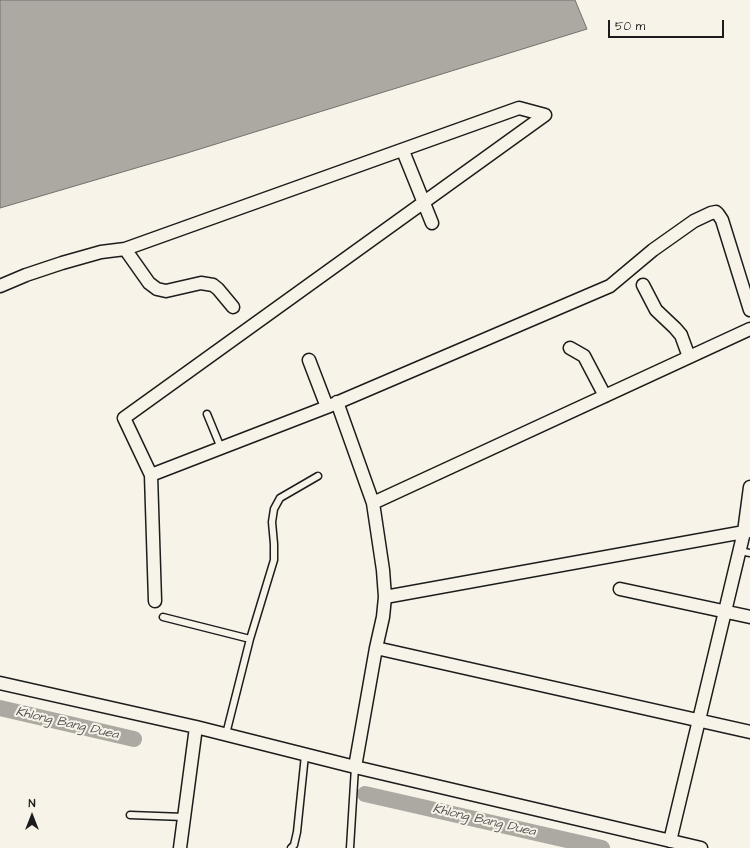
<!DOCTYPE html>
<style>
body{margin:0}
#map{position:relative;width:750px;height:848px;overflow:hidden;background:#f7f3e8;font-family:"Architects Daughter",sans-serif}
canvas{display:block}
.north{position:absolute;left:12px;top:796px;width:40px;height:40px;-webkit-text-stroke:3px #f7f3e8;paint-order:stroke;rotate:0deg;font-size:11px;font-weight:700;line-height:16px;text-align:center;color:#1c1c1c}
.north::after{content:'';display:block;margin:auto;width:14px;height:18px;background:#1c1c1c;clip-path:polygon(50% 0,100% 100%,50% 72%,0 100%)}
.scale{position:absolute;left:608px;top:20px;width:116px;height:18px;box-sizing:border-box;border:2px solid #1c1c1c;border-top:0;padding-left:5px;font-size:12px;line-height:14px;white-space:nowrap;color:#1c1c1c;-webkit-text-stroke:3px #f7f3e8;paint-order:stroke}
</style>
<div id="map">
<canvas width="750" height="848"></canvas>
<div class="north">N</div>
<div class="scale">50 m</div>
</div>
<script>
const g = document.querySelector('canvas').getContext('2d');
g.lineJoin = 'round';
function paint(path, color) { g.fillStyle = color; g.fill(path, 'evenodd'); }
const shape = rows => new Path2D(rows.map(r => 'M' + r).join(''));
function stroke(path, color, width, dash) { g.strokeStyle = color; g.lineWidth = width; g.lineCap = dash ? 'butt' : 'round'; g.setLineDash(dash || []); g.stroke(path); }
function label(font, color, halo, rows, align = 'center') {
  g.font = font + ' "Architects Daughter",sans-serif'; g.lineWidth = 4; g.setLineDash([]); g.textBaseline = 'middle'; g.strokeStyle = halo; g.fillStyle = color; for (const [text, x, y, turn = 0] of rows) {
    g.save(); g.translate(x, y); g.rotate((+turn || 0) * Math.PI / 180); g.textAlign = isNaN(turn) ? turn : align; if (halo) g.strokeText(text, 0, 0); g.fillText(text, 0, 0); g.restore();
  }
}
const water = shape([
 [0,0,575,0,587,29,187,153,0,208,0,0]
]);
paint(water, '#aca9a2');
stroke(water, '#72716c', 1);
stroke(shape([
 [0,708,134,739],
 [365,794,602,848]
]), '#aca9a2', 16);
const lane = shape([
 [207,414,221,448],
 [740,551,750,553],
 [163,617,250,639],
 [226,734,250,639,274,560,274,544,272,522,274,509,280,498,318,476],
 [130,815,184,817],
 [291,848,294,845,297,832,305,755],
 [350,848,355,767]
]);
const street = shape([
 [403,151,432,223],
 [125,249,149,283,157,289,166,291,201,283,213,285,218,289,233,307],
 [643,285,656,310,675,328,681,335,689,357],
 [0,286,26,275,62,263,101,252,125,249,519,108,545,115,124,418,151,475,155,601],
 [570,348,584,356,605,396],
 [309,360,327,407],
 [337,402,373,503,383,570,385,597,383,617,376,648,355,767],
 [151,475,327,407,610,286,653,250,694,221,711,213,716,212,718,214,722,220,750,310],
 [373,503,750,329],
 [620,589,750,617],
 [385,597,750,531],
 [376,648,750,732],
 [0,683,196,727,355,767,701,848],
 [670,841,744,532,750,487],
 [180,848,196,727]
]);
stroke(lane, '#1c1c1c', 9);
stroke(street, '#1c1c1c', 15);
stroke(lane, '#f7f3e8', 6);
stroke(street, '#f7f3e8', 12);
label('italic 13px', '#565452', '#f7f3e8', [
 ["Khlong Bang Duea",67,724,13],
 ["Khlong Bang Duea",484,821,13]
]);
</script>
